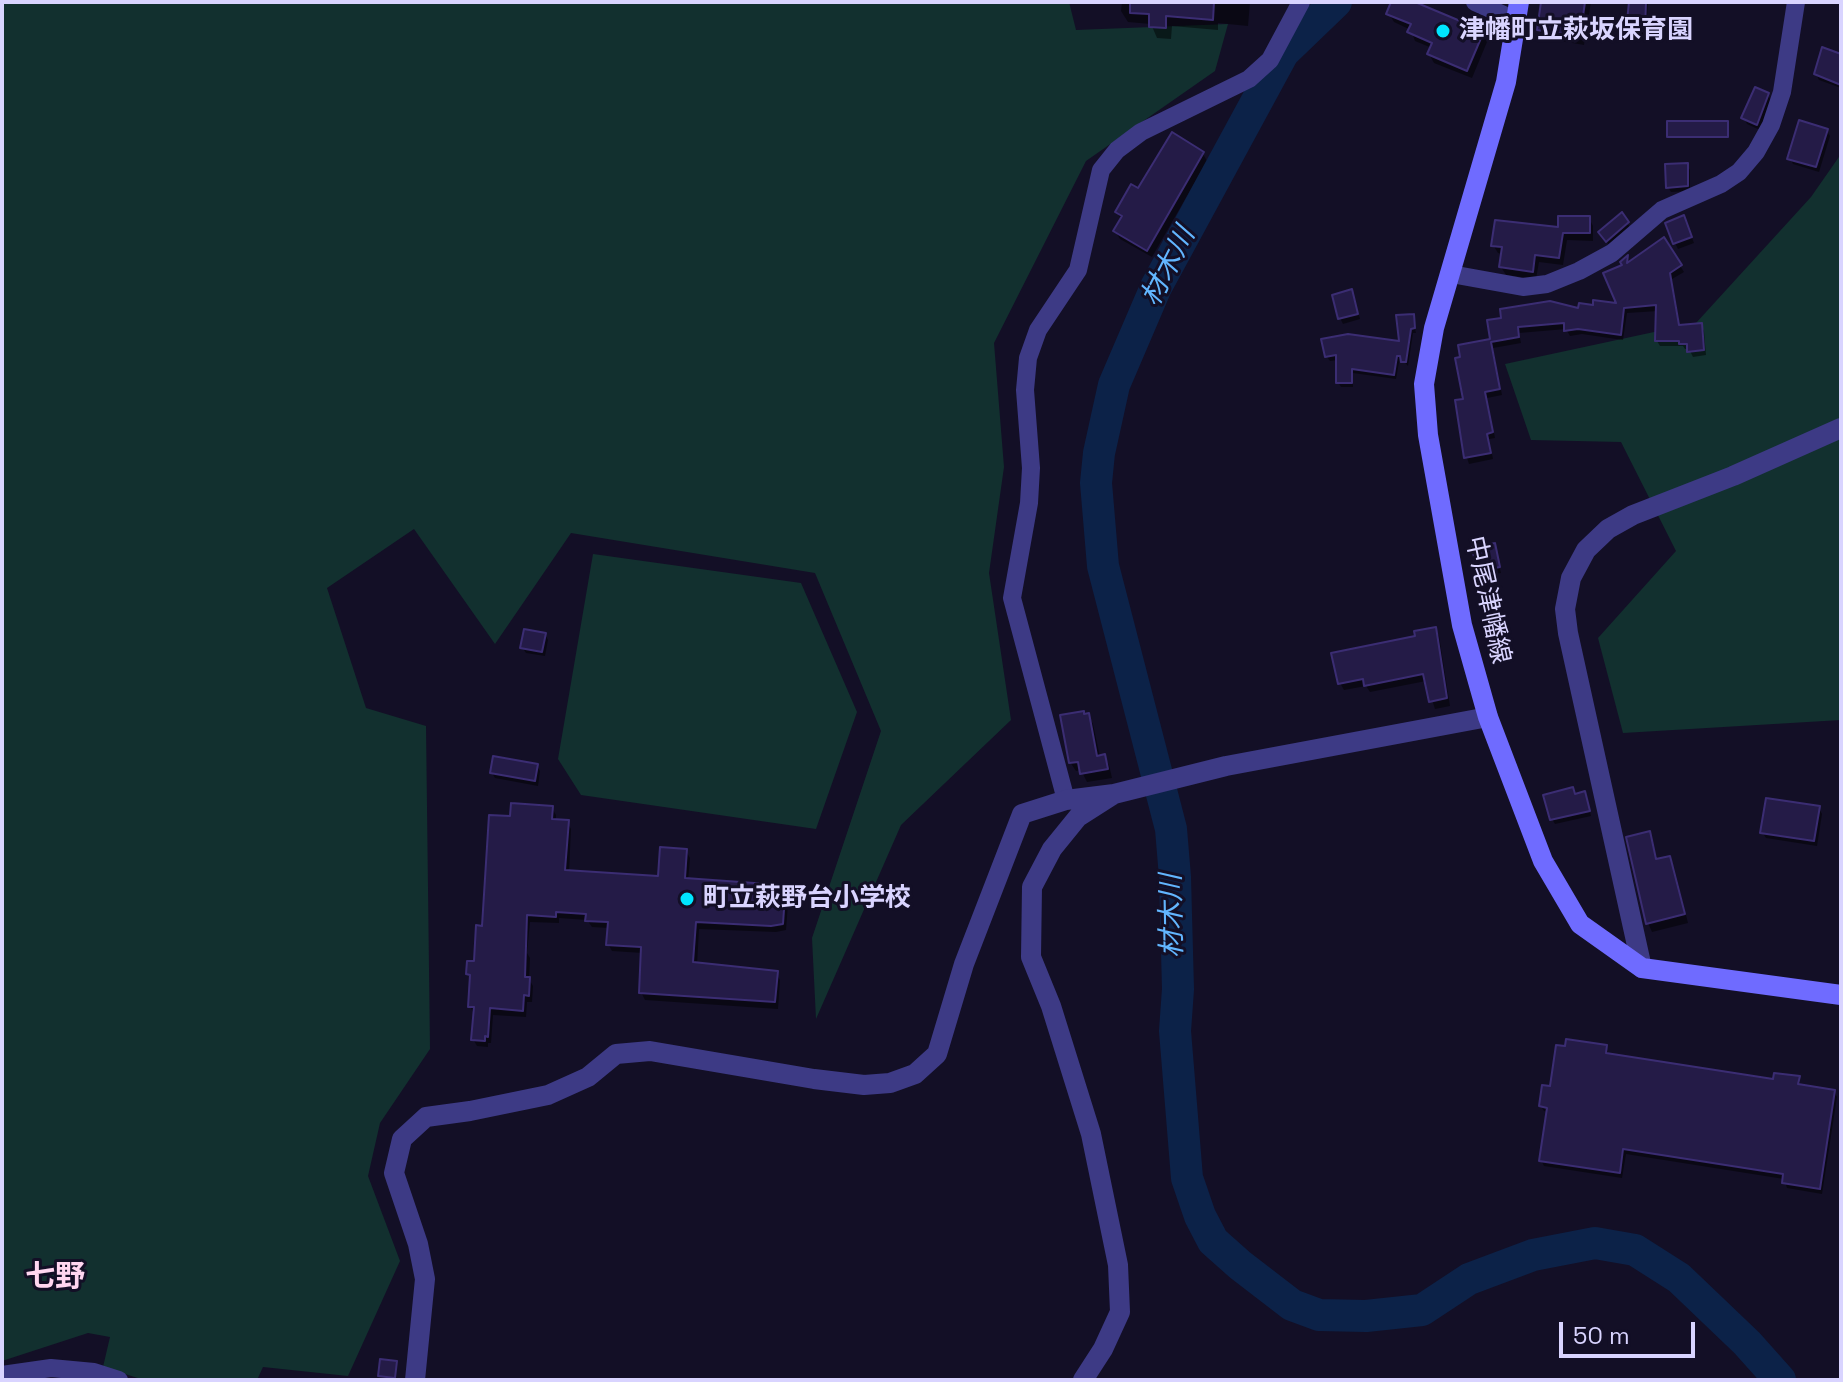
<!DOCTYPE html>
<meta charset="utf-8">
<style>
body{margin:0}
#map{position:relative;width:1843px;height:1382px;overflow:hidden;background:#130f26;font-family:"Space Grotesk",sans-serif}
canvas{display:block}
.frame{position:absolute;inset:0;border:4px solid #d9d4ff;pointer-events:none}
.scale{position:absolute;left:1559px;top:1322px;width:136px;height:36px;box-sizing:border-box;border:4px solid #d9d4ff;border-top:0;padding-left:10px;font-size:24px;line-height:28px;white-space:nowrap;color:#d9d4ff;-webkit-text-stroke:6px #130f26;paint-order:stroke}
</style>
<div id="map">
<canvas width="1843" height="1382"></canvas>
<div class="frame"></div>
<div class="scale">50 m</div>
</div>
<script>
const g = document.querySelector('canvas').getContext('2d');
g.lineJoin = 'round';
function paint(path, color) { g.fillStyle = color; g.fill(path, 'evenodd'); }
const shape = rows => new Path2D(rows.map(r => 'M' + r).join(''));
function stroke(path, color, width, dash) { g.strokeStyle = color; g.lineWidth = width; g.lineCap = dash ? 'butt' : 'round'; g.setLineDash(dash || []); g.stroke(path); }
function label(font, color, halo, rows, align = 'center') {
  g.font = font + ' "Space Grotesk","Noto Sans JP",sans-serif'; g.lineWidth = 6; g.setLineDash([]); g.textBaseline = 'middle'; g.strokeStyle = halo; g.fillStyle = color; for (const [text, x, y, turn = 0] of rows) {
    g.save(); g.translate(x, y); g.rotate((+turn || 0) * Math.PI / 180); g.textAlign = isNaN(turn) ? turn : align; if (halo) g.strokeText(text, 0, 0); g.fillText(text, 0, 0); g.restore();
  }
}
paint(shape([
 [2,2,1069,2,1076,30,1228,24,1215,71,1086,161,994,343,1004,467,989,573,1011,720,901,825,816,1019,812,938,881,731,815,573,571,533,495,644,414,529,327,588,366,708,426,726,430,1049,380,1123,368,1176,400,1261,348,1376,263,1367,257,1380,144,1380,103,1367,110,1337,88,1333,2,1361],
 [1841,154,1841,720,1623,733,1598,638,1676,551,1621,442,1531,440,1505,364,1696,323,1811,197],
 [593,554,801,583,857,712,816,829,581,795,558,759]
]), '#12302f');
paint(shape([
 [1122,2,1250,2,1248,26,1218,23,1218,30,1172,26,1171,39,1157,38,1151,24,1128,22,1121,11],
 [1394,2,1410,2,1482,33,1487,42,1472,78,1434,63,1429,54,1432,48,1415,41,1411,30,1394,22,1389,14],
 [1543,2,1591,2,1584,45,1544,38,1539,30],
 [1631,2,1648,2,1646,35,1630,34,1628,31],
 [1841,56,1841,88,1819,80,1816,74],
 [1768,95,1771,100,1760,130,1747,124,1744,118],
 [1728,125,1728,138,1669,136],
 [1827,131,1830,136,1819,172,1793,164,1790,158],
 [1203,154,1207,161,1152,257,1120,239,1115,231,1121,219,1117,212,1138,191],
 [1686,165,1690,170,1690,191,1671,192,1668,187],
 [1622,215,1631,229,1610,246,1604,238],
 [1589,218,1593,226,1593,241,1567,240,1563,265,1539,262,1536,279,1506,275,1501,267,1503,254,1498,253,1493,245,1560,229],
 [1686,222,1694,243,1678,249,1675,243],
 [1664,240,1684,272,1672,279,1680,326,1701,325,1704,331,1706,355,1693,357,1689,349,1685,349,1683,346,1660,346,1657,341,1658,311,1627,313,1623,340,1582,334,1570,336,1566,329,1519,333,1521,343,1493,348,1502,395,1487,398,1495,438,1489,439,1493,459,1469,464,1462,443,1465,400,1457,359,1492,341,1489,322,1620,305,1627,259,1630,264],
 [1354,297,1360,319,1343,324,1340,318],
 [1412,316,1416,333,1413,333,1408,366,1400,357,1396,379,1353,373,1353,387,1341,387,1338,382,1338,360,1330,361,1327,357,1401,343],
 [1494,545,1501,573,1482,576,1479,571],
 [1435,629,1439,636,1450,706,1435,709,1426,681,1370,692,1366,686,1344,690,1340,683],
 [545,634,548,640,545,656,526,653,522,647],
 [1088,715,1093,724,1100,757,1104,757,1109,765,1112,778,1087,782,1081,770,1076,771,1070,762,1084,716],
 [537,766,540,771,538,786,495,778,492,773],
 [1575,796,1587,799,1591,816,1555,824,1552,819],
 [552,808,556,815,556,821,567,822,571,829,569,872,660,879,686,851,690,858,688,881,780,887,788,904,786,930,776,932,699,929,697,965,776,973,780,980,778,1009,645,1000,641,992,643,953,612,951,608,944,609,928,592,927,587,920,559,918,559,923,530,922,527,953,530,958,529,979,533,986,532,1002,527,1002,526,1017,493,1015,491,1043,488,1043,488,1047,477,1046,473,1039,474,1014,470,1006,472,980,468,974,475,963,512,819],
 [1819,808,1822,814,1817,846,1766,838,1762,832],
 [1649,834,1658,861,1669,859,1674,867,1688,923,1652,932,1648,923],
 [1606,1047,1609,1055,1775,1081,1798,1078,1801,1086,1834,1091,1837,1097,1822,1194,1787,1188,1784,1179,1626,1154,1622,1178,1544,1166,1541,1160,1548,1112,1544,1111,1541,1106,1552,1089]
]), '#0007');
stroke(shape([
 [1336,2,1283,53,1156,287,1114,385,1099,453,1096,483,1103,566,1171,829,1175,877,1178,989,1175,1031,1187,1178,1200,1216,1213,1241,1240,1265,1292,1305,1319,1315,1366,1316,1422,1310,1469,1279,1533,1255,1595,1243,1635,1250,1679,1278,1747,1343,1780,1380]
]), '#0c2248', 32);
const building = shape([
 [1130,2,1214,2,1213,20,1166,16,1166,28,1149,27,1149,14,1130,13,1130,2],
 [1391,2,1415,2,1484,31,1467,71,1427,54,1432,43,1407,32,1411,24,1386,14,1391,2],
 [1541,2,1585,2,1580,37,1537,30,1541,2],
 [1629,2,1646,2,1645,31,1626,31,1629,2],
 [1822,47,1841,54,1841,85,1814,74,1822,47],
 [1755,87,1769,93,1757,125,1741,118,1755,87],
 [1799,120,1828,129,1816,167,1787,159,1799,120],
 [1667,121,1728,121,1728,137,1667,137,1667,121],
 [1172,132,1204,152,1147,251,1113,231,1122,216,1115,212,1131,184,1138,188,1172,132],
 [1688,163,1688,186,1666,188,1665,164,1688,163],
 [1622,212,1629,222,1606,242,1598,232,1622,212],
 [1684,215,1692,237,1673,244,1665,223,1684,215],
 [1558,216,1590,216,1590,233,1563,233,1559,258,1535,255,1533,272,1499,267,1502,247,1491,246,1495,220,1558,227,1558,216],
 [1664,237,1682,265,1670,273,1679,325,1702,323,1704,350,1687,352,1687,344,1679,344,1679,341,1655,341,1656,305,1624,308,1621,335,1578,329,1564,331,1564,323,1518,327,1519,337,1491,342,1500,389,1485,392,1493,432,1487,434,1491,453,1464,458,1455,400,1463,399,1455,358,1460,357,1458,345,1490,339,1487,320,1501,318,1500,309,1550,301,1578,308,1579,303,1593,305,1593,300,1616,303,1603,273,1622,265,1620,262,1628,255,1627,263,1664,237],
 [1352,289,1358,314,1338,319,1332,295,1352,289],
 [1414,314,1415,328,1411,329,1406,362,1401,362,1400,356,1397,356,1394,375,1352,369,1352,383,1336,383,1336,355,1325,357,1321,339,1348,334,1399,341,1396,315,1414,314],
 [1495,543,1500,567,1477,572,1472,547,1495,543],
 [1436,627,1447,698,1429,702,1423,674,1364,686,1363,679,1338,684,1331,653,1415,636,1414,631,1436,627],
 [524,629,546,633,542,652,520,648,524,629],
 [1084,711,1084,714,1089,713,1097,756,1105,754,1108,769,1080,774,1078,762,1069,763,1060,715,1084,711],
 [493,756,538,764,535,781,490,773,493,756],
 [1573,787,1575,794,1585,791,1590,811,1550,820,1543,795,1573,787],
 [1766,798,1820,806,1814,841,1760,833,1766,798],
 [511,803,553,806,552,819,569,820,565,870,658,876,660,847,687,849,685,878,782,885,780,895,785,895,783,924,771,926,696,922,693,962,778,971,775,1002,639,993,641,947,606,945,608,922,585,921,586,914,556,912,556,917,527,915,525,977,530,977,529,996,524,995,523,1011,490,1008,488,1037,485,1036,485,1041,471,1040,474,1007,468,1007,470,975,466,974,467,961,474,961,476,925,482,926,489,815,510,816,511,803],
 [1650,831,1656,859,1670,856,1685,914,1646,924,1626,837,1650,831],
 [1566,1039,1607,1045,1606,1053,1773,1079,1774,1073,1800,1076,1798,1084,1835,1090,1820,1189,1782,1183,1783,1174,1623,1149,1620,1173,1539,1161,1547,1108,1539,1106,1542,1085,1550,1086,1556,1045,1565,1046,1566,1039],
 [380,1359,397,1361,395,1378,378,1376,380,1359]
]);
paint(building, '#241b47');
stroke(building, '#3b2d73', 2);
stroke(shape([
 [1475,2,1517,21],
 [1451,274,1523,287,1547,284,1579,271,1612,253,1662,210,1721,184,1739,172,1756,152,1771,125,1782,92,1796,2],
 [1066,800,1012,598,1029,503,1031,468,1025,390,1028,358,1038,330,1078,270,1101,170,1117,150,1141,132,1249,79,1270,60,1301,2],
 [2,1375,51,1368,94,1372,119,1380]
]), '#3d3a85', 18);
stroke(shape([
 [1642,968,1568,633,1565,609,1571,578,1586,550,1608,529,1633,515,1733,476,1841,428],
 [415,1380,425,1279,418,1244,394,1173,402,1139,426,1117,470,1111,548,1095,588,1077,616,1054,650,1051,814,1079,864,1085,890,1083,915,1074,937,1054,964,964,1022,814,1066,800,1114,794],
 [1083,1380,1103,1349,1120,1312,1118,1265,1091,1134,1051,1006,1031,957,1032,887,1052,849,1078,817,1114,794,1226,766,1488,717]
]), '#3d3a85', 20);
stroke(shape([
 [1519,2,1506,82,1434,328,1424,384,1428,435,1462,625,1488,717,1543,861,1580,924,1642,968,1841,995]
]), '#6f6bff', 20);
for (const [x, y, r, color] of [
 [1443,31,8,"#00e5ff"],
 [687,899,8,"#00e5ff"]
]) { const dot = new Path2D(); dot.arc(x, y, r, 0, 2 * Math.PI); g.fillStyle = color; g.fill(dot); stroke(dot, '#130f26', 3); }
label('bold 26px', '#d9d4ff', '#130f26', [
 ["津幡町立萩坂保育園",1459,31],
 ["町立萩野台小学校",703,899]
], 'left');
label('26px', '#d9d4ff', '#130f26', [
 ["中尾津幡線",1487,600,78]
]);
label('italic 28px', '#62b6ff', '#130f26', [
 ["材木川",1169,267,-63],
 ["材木川",1173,916,-91]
]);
label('bold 30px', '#ffd6f0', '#130f26', [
 ["七野",55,1278]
]);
</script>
